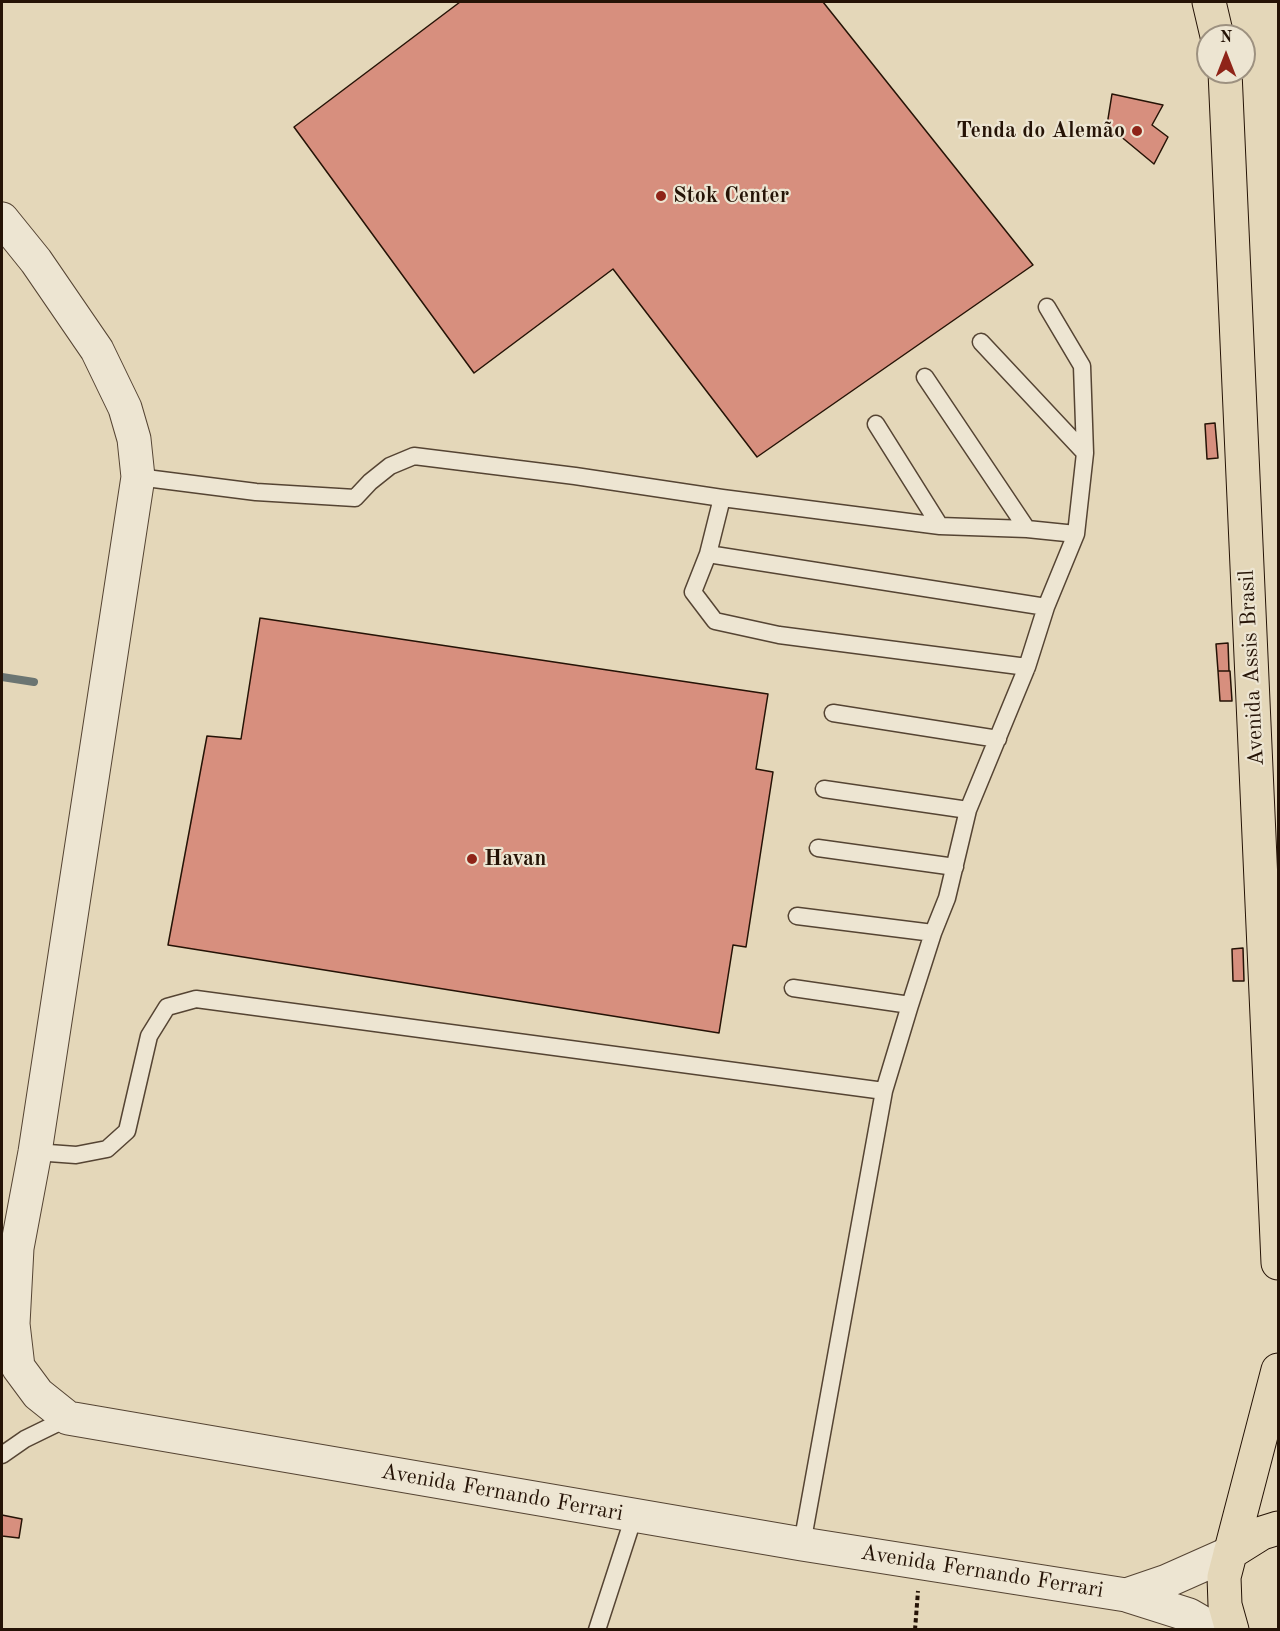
<!DOCTYPE html>
<meta charset="utf-8">
<style>
body{margin:0}
#map{position:relative;width:1280px;height:1631px;overflow:hidden;background:#e4d7b9;font-family:"Old Standard TT",serif}
canvas{display:block}
.frame{position:absolute;inset:0;border:3px solid #251306;pointer-events:none}
.north{position:absolute;left:1196px;top:24px;width:60px;height:60px;box-sizing:border-box;background:#ede5d2;border:2px solid #9d9180;border-radius:50%;rotate:0deg;font-size:16px;font-weight:700;line-height:24px;text-align:center;color:#251306}
.north::after{content:'';display:block;margin:auto;width:21px;height:27px;background:#8f2418;clip-path:polygon(50% 0,100% 100%,50% 72%,0 100%)}
</style>
<div id="map">
<canvas width="1280" height="1631"></canvas>
<div class="frame"></div>
<div class="north">N</div>
</div>
<script>
const g = document.querySelector('canvas').getContext('2d');
g.lineJoin = 'round';
const shape = rows => new Path2D(rows.map(r => 'M' + r).join(''));
function stroke(path, color, width, dash) { g.strokeStyle = color; g.lineWidth = width; g.lineCap = dash ? 'butt' : 'round'; g.setLineDash(dash || []); g.stroke(path); }
function paint(path, color) { g.fillStyle = color; g.fill(path, 'evenodd'); }
function label(font, color, halo, rows, align = 'center') {
  g.font = font + ' "Old Standard TT",serif'; g.lineWidth = 4.5; g.setLineDash([]); g.textBaseline = 'middle'; g.strokeStyle = halo; g.fillStyle = color; for (const [text, x, y, turn = 0] of rows) {
    g.save(); g.translate(x, y); g.rotate((+turn || 0) * Math.PI / 180); g.textAlign = isNaN(turn) ? turn : align; if (halo) g.strokeText(text, 0, 0); g.fillText(text, 0, 0); g.restore();
  }
}
stroke(shape([
 [2,677,34,682]
]), '#6b7572', 8);
const building = shape([
 [460,2,823,2,1033,265,757,457,613,269,474,373,294,127,460,2],
 [1112,94,1163,105,1152,125,1168,137,1154,164,1107,125,1112,94],
 [1215,423,1218,458,1207,459,1205,424,1215,423],
 [260,618,768,694,756,769,773,772,746,947,733,945,719,1033,168,945,207,736,241,739,260,618],
 [1228,643,1229,671,1218,671,1216,644,1228,643],
 [1218,671,1230,671,1232,701,1220,701,1218,671],
 [1243,948,1244,981,1233,981,1232,949,1243,948],
 [2,1515,22,1519,19,1538,2,1536,2,1515]
]);
paint(building, '#d78f7e');
stroke(building, '#251306', 1.5);
const service = shape([
 [981,342,1085,453],
 [925,377,1027,529],
 [876,424,940,526],
 [138,477,256,492,355,498,370,482,390,466,414,456,575,476,722,498,940,526,1027,529,1076,534],
 [722,498,708,554,693,592,715,621,779,635,1027,667],
 [708,554,1046,607],
 [833,713,998,739],
 [824,789,968,810],
 [818,848,955,867],
 [797,916,933,933],
 [793,988,910,1005,884,1091,802,1544],
 [910,1005,933,933,947,898,968,810,1027,667,1046,607,1076,534,1085,453,1082,366,1047,307],
 [35,1152,76,1155,107,1149,127,1131,149,1036,167,1007,196,999,884,1091],
 [2,1455,25,1439,68,1418],
 [597,1630,634,1516]
]);
const minor = shape([
 [2,219,36,261,97,350,125,408,134,439,138,477,35,1152,17,1248,13,1324,18,1367,38,1394,68,1418,802,1544,1126,1595,1189,1615,1215,1630],
 [1126,1595,1167,1581,1230,1553]
]);
const primary = shape([
 [1225,72,1278,1263],
 [1230,1553,1262,1533,1278,1528],
 [1232,1630,1225,1605,1224,1577,1278,1370]
]);
const motorway = shape([
 [1209,2,1217,36]
]);
stroke(service, '#543', 19);
stroke(minor, '#543', 35);
stroke(primary, '#251306', 35);
stroke(motorway, '#251306', 35);
stroke(shape([
 [915,1630,918,1591]
]), '#251306', 4, [4.5, 3]);
stroke(service, '#ede5d2', 16);
stroke(minor, '#ede5d2', 33);
stroke(primary, '#e4d7b9', 33);
stroke(motorway, '#e4d7b9', 33);
for (const [x, y, r, color] of [
 [1137,131,6,"#8f2418"],
 [661,196,6,"#8f2418"],
 [472,859,6,"#8f2418"]
]) { const dot = new Path2D(); dot.arc(x, y, r, 0, 2 * Math.PI); g.fillStyle = color; g.fill(dot); stroke(dot, '#ede5d2', 2); }
label('bold 22px', '#251306', '#ede5d2', [
 ["Tenda do Alemão",1125,131,"right"],
 ["Stok Center",673,196],
 ["Havan",484,859]
], 'left');
label('22px', '#251306', '#ede5d2', [
 ["Avenida Assis Brasil",1252,668,-93],
 ["Avenida Fernando Ferrari",502,1493,10],
 ["Avenida Fernando Ferrari",982,1572,9]
]);
</script>
